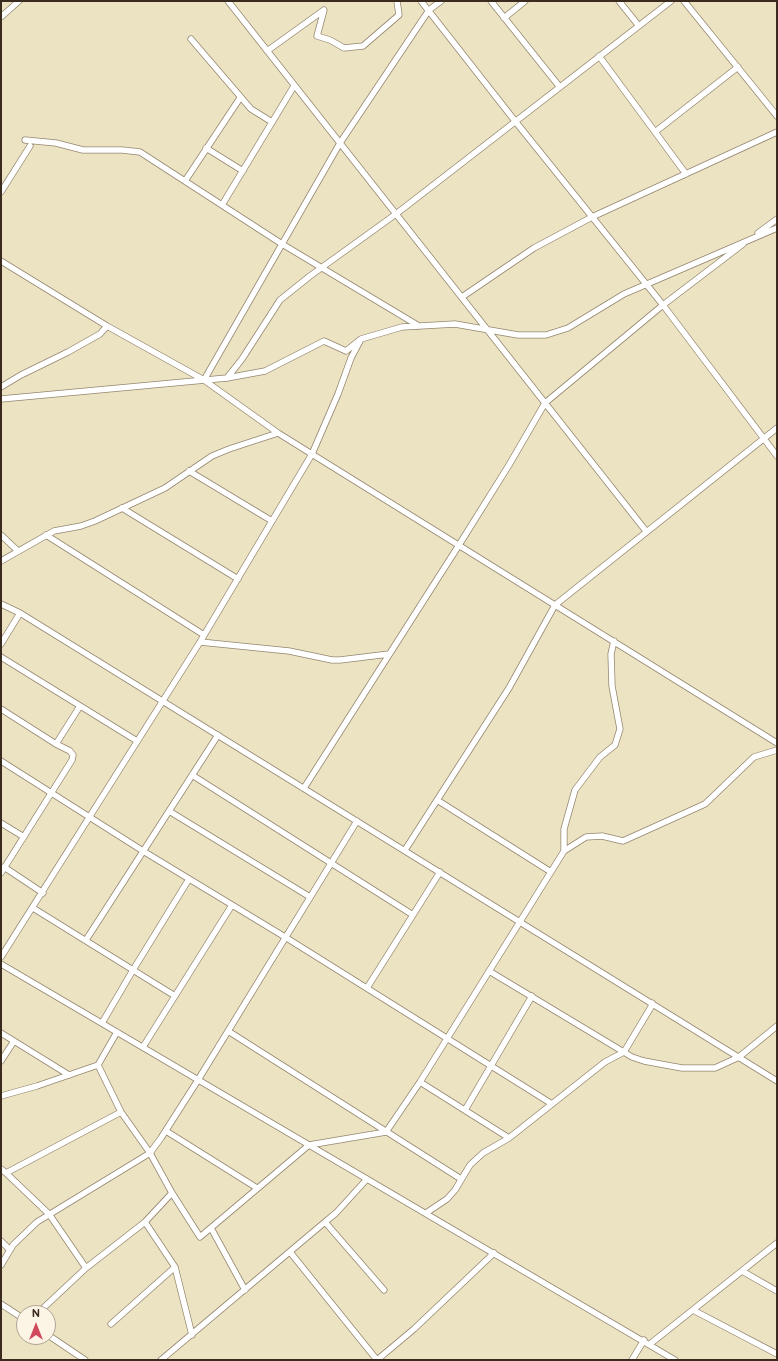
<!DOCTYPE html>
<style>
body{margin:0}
#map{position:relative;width:778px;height:1361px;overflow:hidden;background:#ece3c2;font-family:"Balsamiq Sans",sans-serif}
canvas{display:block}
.frame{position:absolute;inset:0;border:2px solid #3b2a1e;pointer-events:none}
.north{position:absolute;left:16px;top:1305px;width:40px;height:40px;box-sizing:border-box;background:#fcf5e5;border:1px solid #afa495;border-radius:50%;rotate:0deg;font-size:11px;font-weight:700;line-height:16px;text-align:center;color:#3b2a1e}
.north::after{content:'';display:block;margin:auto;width:14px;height:18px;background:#d1495b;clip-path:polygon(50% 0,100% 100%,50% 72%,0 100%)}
</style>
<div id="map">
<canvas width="778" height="1361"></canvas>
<div class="frame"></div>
<div class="north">N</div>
</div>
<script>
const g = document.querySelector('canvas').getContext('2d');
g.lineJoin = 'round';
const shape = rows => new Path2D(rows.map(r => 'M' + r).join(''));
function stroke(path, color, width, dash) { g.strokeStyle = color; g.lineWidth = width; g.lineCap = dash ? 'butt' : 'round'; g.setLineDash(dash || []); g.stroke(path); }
const minor = shape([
 [228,1,646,531],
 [421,1,515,121,663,305,777,456],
 [491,1,559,86],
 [619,1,639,26],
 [684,1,777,116],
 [1,17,19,1],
 [504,18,525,1],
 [191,39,251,109,272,122],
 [267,51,324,10,317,36,330,40,344,48,363,46,399,15,397,1],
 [599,56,686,174],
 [655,132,738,67],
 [25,140,56,143,83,150,122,150,140,152,282,244,419,326],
 [206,148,243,171],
 [185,181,240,98],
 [1,192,30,146],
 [222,205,294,86],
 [758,233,777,219],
 [1,261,107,326,204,380,278,433,777,743],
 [462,297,534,248,592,217,777,132],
 [227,378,242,359,280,300,310,276,396,214,671,1],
 [204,380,340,143,429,10,441,1],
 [1,387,21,375,68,352,100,334,107,326],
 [1,399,227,378,265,371,324,341,346,351,361,339,402,327,455,324,518,335,546,335,568,328,624,294,777,228],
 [189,471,272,521],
 [122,508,238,579],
 [1,535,18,551],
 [46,535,204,635],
 [1,561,54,531,81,526,95,521,165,488,212,456,229,449,278,433],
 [1,604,20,613,777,1081],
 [200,642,289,651,332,660,340,660,389,654],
 [1,644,20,613],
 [1,657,137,741],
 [1,709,56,744,70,751,73,755,72,760,1,873],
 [56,744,80,706],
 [1,761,143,851,285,937,552,1104],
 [192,775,413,915],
 [304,788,459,545,509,465,545,403,663,305,743,244],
 [437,800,551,872],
 [169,811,310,897],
 [1,823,24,837],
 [405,850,509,688,555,605,777,428],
 [564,851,564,829,575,790,600,757,615,745,620,729,612,686,611,654,614,641],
 [4,867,43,893],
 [33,908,175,996],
 [86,940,218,735],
 [1,957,200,642,312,454,338,394,351,358,360,341],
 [1,964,675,1360],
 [489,971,632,1057,644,1061,682,1068,715,1068,739,1057,777,1026],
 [367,988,440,872],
 [102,1023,133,970,189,879],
 [228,1031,461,1179],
 [1,1033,69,1075],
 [143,1047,232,905],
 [1,1061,14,1041],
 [98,1065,121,1112,150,1153,172,1193,200,1237,309,1145,386,1132,420,1082,564,851,586,837,602,836,623,841,705,804,754,757,777,750],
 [420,1082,509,1138],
 [1,1096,37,1086,98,1065,117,1032],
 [465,1110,532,996],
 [166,1131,257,1188],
 [1,1169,6,1173,49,1214,86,1268],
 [6,1173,121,1112],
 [426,1213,447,1199,455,1190,470,1165,483,1153,509,1138,605,1062,624,1052,651,1007,652,1003],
 [145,1222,175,1267,192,1335],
 [325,1222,384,1290],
 [211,1228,245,1290],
 [1,1241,10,1250],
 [290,1252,377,1360],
 [1,1265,13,1245,37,1222,150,1153,161,1138,198,1080,357,821],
 [742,1271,777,1291],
 [1,1304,24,1319],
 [693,1310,777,1354],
 [38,1313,86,1268,145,1222,172,1193],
 [111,1324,175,1267],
 [48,1335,85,1360],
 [650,1344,777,1243],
 [161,1360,325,1222,336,1213,367,1179],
 [377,1360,414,1329,494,1253],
 [632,1360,644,1340]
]);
stroke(minor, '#948670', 7);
stroke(minor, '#fff', 5.5);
</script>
